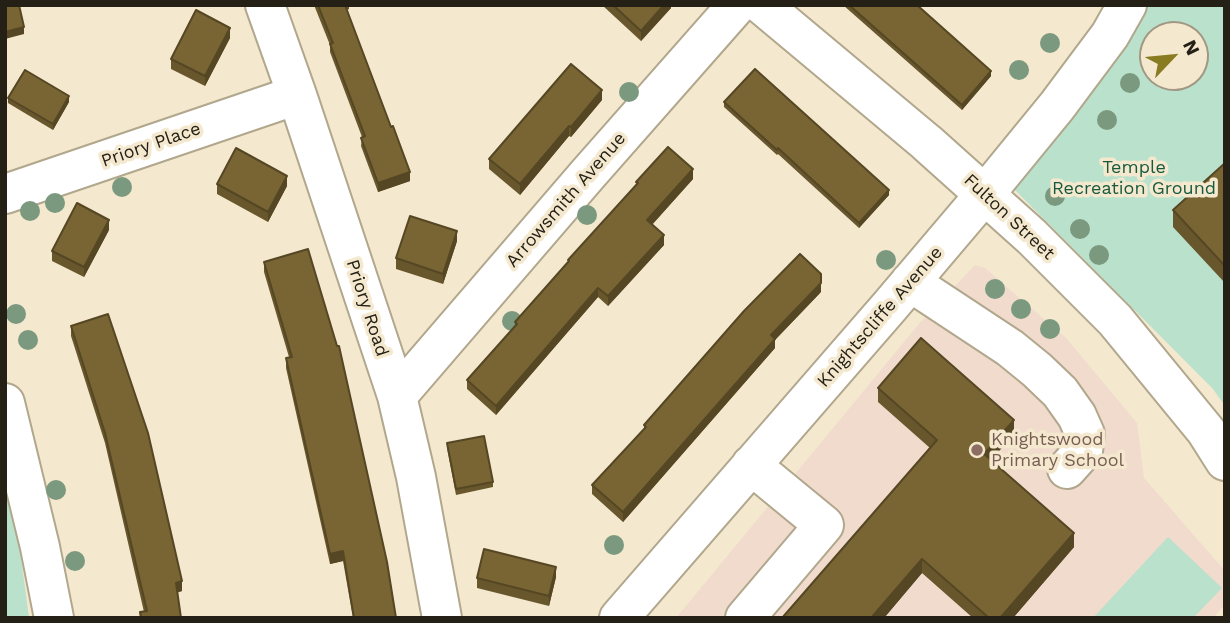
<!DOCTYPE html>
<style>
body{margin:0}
#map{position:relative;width:1230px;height:623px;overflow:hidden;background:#f4e8ce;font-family:"Work Sans",sans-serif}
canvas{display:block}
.frame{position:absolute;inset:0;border:7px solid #242016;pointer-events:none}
.north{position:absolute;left:1139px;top:21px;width:70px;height:70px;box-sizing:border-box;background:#f4e8ce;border:2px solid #a19884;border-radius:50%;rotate:64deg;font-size:19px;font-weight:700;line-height:28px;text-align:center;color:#242016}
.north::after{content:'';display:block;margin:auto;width:24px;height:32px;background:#887b21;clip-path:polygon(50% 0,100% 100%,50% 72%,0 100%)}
</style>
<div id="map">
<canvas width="1230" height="623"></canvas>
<div class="frame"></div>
<div class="north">N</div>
</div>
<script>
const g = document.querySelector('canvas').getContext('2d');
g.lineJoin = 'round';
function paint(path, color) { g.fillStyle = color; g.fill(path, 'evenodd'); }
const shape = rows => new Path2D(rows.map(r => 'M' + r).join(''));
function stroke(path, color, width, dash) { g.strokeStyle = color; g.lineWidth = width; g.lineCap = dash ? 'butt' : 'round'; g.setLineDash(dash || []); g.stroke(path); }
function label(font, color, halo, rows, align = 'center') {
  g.font = font + ' "Work Sans",sans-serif'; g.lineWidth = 7; g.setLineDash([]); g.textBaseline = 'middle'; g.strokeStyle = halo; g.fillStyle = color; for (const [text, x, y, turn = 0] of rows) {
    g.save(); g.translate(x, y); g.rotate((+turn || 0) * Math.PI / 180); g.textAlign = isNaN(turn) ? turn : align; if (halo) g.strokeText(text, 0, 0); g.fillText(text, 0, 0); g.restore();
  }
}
paint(shape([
 [975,265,985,268,1067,339,1137,423,1144,478,1225,571,1225,604,1213,618,676,618,919,324]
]), '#f0dbcd');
paint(shape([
 [1147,5,1225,5,1225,406,1213,389,1013,188,1146,10],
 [1153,35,1195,35,1195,77,1153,77],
 [5,488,18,535,29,618,5,618],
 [1168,537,1222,588,1193,618,1093,618]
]), '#b9e1cb');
const minor = shape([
 [265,5,297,95,397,396,416,477,442,618],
 [762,5,926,142,1032,237,1115,320,1206,431,1225,461],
 [5,194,297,95],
 [910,282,1010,348,1037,370,1060,392,1077,416,1085,434,1083,451,1067,469],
 [397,396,588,174,737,5],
 [619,618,890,306,985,194,1057,106,1110,35,1127,5],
 [745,618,824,525,751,465]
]);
const major = shape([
 [5,403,40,547,54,618]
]);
stroke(minor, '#b1a78d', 42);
stroke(major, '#b1a78d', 42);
stroke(minor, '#fff', 38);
stroke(major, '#fff', 38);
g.fillStyle = '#7a997e';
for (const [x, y] of [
 [1050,43],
 [1019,70],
 [1130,83],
 [629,92],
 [1107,120],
 [122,187],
 [1055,196],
 [55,203],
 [30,211],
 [587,215],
 [1080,229],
 [1099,255],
 [886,260],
 [995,289],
 [1021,309],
 [16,314],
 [512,321],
 [1050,329],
 [28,340],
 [56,490],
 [614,545],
 [75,561]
]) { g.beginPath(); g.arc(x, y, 10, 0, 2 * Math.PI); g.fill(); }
paint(shape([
 [314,5,349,5,349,9,347,10,410,181,378,192,361,146,362,137,330,52,330,45],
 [602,5,671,5,671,8,641,41],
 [843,5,917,5,991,76,962,110],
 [230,38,205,86,171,69,171,59],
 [8,98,69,102,53,130,8,103],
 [602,100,571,137,569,136,520,195,489,169,489,159],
 [724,102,889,195,859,228,778,154,777,155,724,107],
 [1225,163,1225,283,1173,227,1173,210],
 [693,179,652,225,664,245,608,306,598,297,496,415,467,389,467,380,515,327,515,322,568,262,568,260,636,185,636,182],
 [217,184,287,186,268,222,217,194],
 [109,230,84,277,52,261,52,251],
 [457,241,443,284,396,269,396,258],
 [264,262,396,618,353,618,343,561,330,564,286,368,286,358,289,357,264,272],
 [821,292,775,340,775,348,623,522,592,494,592,485,644,429,644,425],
 [71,326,182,591,177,592,181,618,140,618,140,612,144,612,105,443,71,336],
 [878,388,1014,434,991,460,1074,547,1013,618,973,618,922,573,884,618,782,618,930,448,878,402],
 [447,443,493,482,493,487,456,495,447,448],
 [556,577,549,606,477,588,477,578]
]), '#68572d');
paint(shape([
 [664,5,671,5,671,8,641,41,641,31],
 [24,27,24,34,5,39,5,32],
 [230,28,230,38,205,86,205,76],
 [991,71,991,76,962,110,962,105],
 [602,90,602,100,571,137,571,127],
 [69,96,69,102,53,130,53,124],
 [569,126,569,136,520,195,520,184],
 [693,169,693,179,647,230,647,220],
 [410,172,410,181,378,192,378,183],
 [287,176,287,186,268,222,268,212],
 [889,190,889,195,859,228,859,223],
 [109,220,109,230,84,277,84,267],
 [457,231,457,241,443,284,443,274],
 [664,235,664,245,608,306,608,296],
 [821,283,821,292,775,340,775,348,623,522,623,512,771,335],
 [598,288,598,297,496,415,496,406],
 [1014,420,1014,434,984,468,984,454],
 [1074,533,1074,547,1013,618,1000,618],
 [343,551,343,561,330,564,330,554],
 [922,559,922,573,884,618,871,618],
 [556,567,556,577,549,606,549,596],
 [182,581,182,591,176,593,176,583]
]), '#554724');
const building = shape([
 [5,5,19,5,24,27,5,32,5,5],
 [318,5,345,5,391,127,393,126,410,172,378,183,361,138,365,136,330,44,333,43,318,5],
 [613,5,664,5,641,31,613,5],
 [849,5,917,5,991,71,962,105,849,5],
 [196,10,230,28,205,76,171,59,196,10],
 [571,64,602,90,571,127,569,126,520,184,489,159,571,64],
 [755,69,889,190,859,223,778,148,777,150,724,102,755,69],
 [25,70,69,96,53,124,8,98,25,70],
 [668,147,693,169,647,220,664,235,608,296,598,288,496,406,467,380,517,324,515,322,569,261,568,260,638,183,636,182,668,147],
 [236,148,287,176,268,212,217,184,236,148],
 [1225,163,1225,266,1173,210,1225,163],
 [77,203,109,220,84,267,52,251,77,203],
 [410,216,457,231,443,274,396,258,410,216],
 [308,249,337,346,339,346,387,562,396,618,354,618,343,551,330,554,286,358,292,357,264,262,308,249],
 [800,254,821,274,821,283,771,335,775,339,623,512,592,485,646,427,644,425,744,311,800,254],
 [108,314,148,433,182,581,176,583,181,618,141,618,140,612,147,611,105,433,71,326,108,314],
 [921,338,1014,420,984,454,1074,533,1000,618,989,618,922,559,871,618,782,618,937,440,878,388,921,338],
 [484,436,493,482,456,489,447,443,484,436],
 [484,549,556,567,549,596,477,578,484,549]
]);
paint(building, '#796534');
stroke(building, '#554724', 2);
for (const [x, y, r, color] of [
 [977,450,7,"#8d6e63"]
]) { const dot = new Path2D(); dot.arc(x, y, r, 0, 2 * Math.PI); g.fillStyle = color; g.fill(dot); stroke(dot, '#f4e8ce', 2.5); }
label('18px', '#242016', '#f4e8ce', [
 ["Priory Place",151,145,-19],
 ["Arrowsmith Avenue",566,200,-49],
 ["Fulton Street",1009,217,43],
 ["Priory Road",367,308,72],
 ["Knightscliffe Avenue",880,317,-49]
]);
label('18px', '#16593d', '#f4e8ce', [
 ["Temple",1134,168],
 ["Recreation Ground",1134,189]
]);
label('18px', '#785e54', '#f4e8ce', [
 ["Knightswood",991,440],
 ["Primary School",991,461]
], 'left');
</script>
